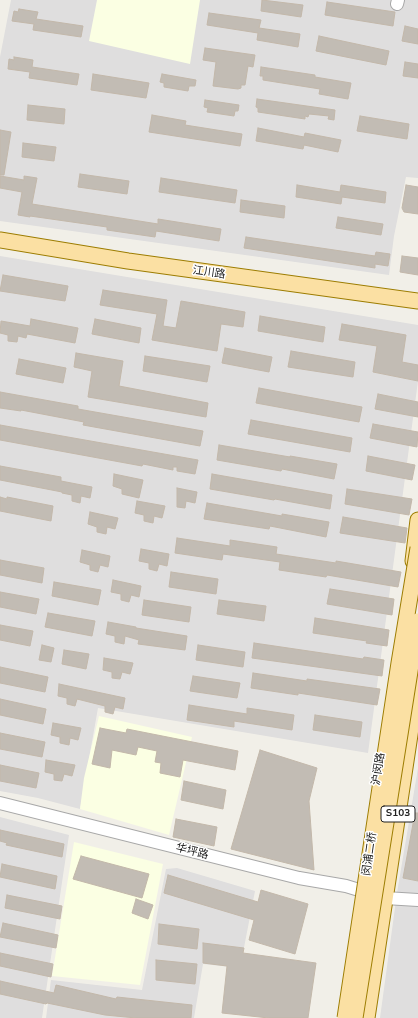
<!DOCTYPE html>
<meta charset="utf-8">
<style>
body{margin:0}
canvas{display:block;background:#f1efe8}
</style>
<canvas width="418" height="1018"></canvas>
<script>
const g = document.querySelector('canvas').getContext('2d');
g.lineJoin = 'round';
function paint(path, color) { g.fillStyle = color; g.fill(path, 'evenodd'); }
const shape = rows => new Path2D(rows.map(r => 'M' + r).join(''));
function stroke(path, color, width, dash) { g.strokeStyle = color; g.lineWidth = width; g.lineCap = dash ? 'butt' : 'round'; g.setLineDash(dash || []); g.stroke(path); }
function label(font, color, halo, rows, align = 'center') {
  g.font = font + ' "Nunito Sans","Noto Sans SC",sans-serif'; g.lineWidth = 3; g.setLineDash([]); g.textBaseline = 'middle'; g.strokeStyle = halo; g.fillStyle = color; for (const [text, x, y, turn = 0] of rows) {
    g.save(); g.translate(x, y); g.rotate((+turn || 0) * Math.PI / 180); g.textAlign = isNaN(turn) ? turn : align; if (halo) g.strokeText(text, 0, 0); g.fillText(text, 0, 0); g.restore();
  }
}
paint(shape([
 [11,0,418,0,418,178,406,177,394,236,389,275,0,221,0,57],
 [0,256,418,325,418,381,368,753,98,708,80,809,38,798,0,791],
 [418,768,418,1018,380,1018,397,893],
 [0,817,69,835,42,1018,0,1018],
 [177,868,255,891,240,968,203,964,194,1018,46,1018,51,980,142,990,166,869]
]), '#dfdede');
paint(shape([
 [97,0,200,0,190,64,89,41],
 [99,716,192,737,169,835,80,809,84,778],
 [74,842,163,864,140,985,52,976]
]), '#fbffe3');
const building = shape([
 [262,0,303,5,301,17,261,11,262,0],
 [327,2,395,12,393,26,325,15,327,2],
 [19,9,38,12,36,19,83,26,81,37,33,30,34,24,12,21,14,11,18,12,19,9],
 [209,13,261,20,259,28,300,34,298,47,257,40,258,33,207,25,209,13],
 [405,26,418,29,418,44,402,41,405,26],
 [319,36,389,51,386,65,316,51,319,36],
 [205,48,255,55,253,67,248,66,245,85,241,85,241,88,238,89,213,86,216,62,203,60,205,48],
 [14,57,33,60,32,67,79,74,77,85,29,78,30,72,8,69,9,59,14,60,14,57],
 [405,62,418,64,418,78,403,76,405,62],
 [261,67,315,75,315,77,351,83,348,99,319,94,320,89,263,80,263,76,260,76,261,67],
 [93,74,149,83,146,98,91,90,93,74],
 [162,74,196,80,195,86,189,86,188,91,164,87,164,83,160,82,162,74],
 [257,99,335,110,334,120,328,119,329,116,309,114,308,117,305,116,305,119,258,112,258,108,256,107,257,99],
 [205,100,239,105,238,111,235,111,234,116,207,112,208,108,204,107,205,100],
 [28,105,65,109,64,124,27,120,28,105],
 [152,115,186,121,185,125,242,134,240,146,149,132,152,115],
 [360,116,409,124,407,139,357,131,360,116],
 [258,128,304,137,305,133,341,140,338,152,304,145,303,149,256,141,258,128],
 [0,130,11,132,4,175,0,175,0,130],
 [23,143,56,147,54,161,22,157,23,143],
 [80,174,129,181,127,194,78,187,80,174],
 [0,176,24,180,24,176,37,178,32,204,158,224,158,219,221,229,219,241,156,231,155,237,107,230,107,227,30,216,30,217,18,215,22,192,0,188,0,176],
 [161,178,237,190,235,203,159,192,161,178],
 [297,185,340,192,341,185,386,192,385,203,342,197,341,204,296,197,297,185],
 [406,185,418,187,418,214,404,212,402,208,406,185],
 [241,200,285,206,284,218,240,212,241,200],
 [338,217,383,224,381,235,336,228,338,217],
 [246,237,375,256,376,252,390,254,388,266,375,264,375,268,244,248,246,237],
 [402,256,418,258,418,275,400,272,402,256],
 [3,275,68,286,65,301,0,291,3,275],
 [103,290,167,300,163,326,176,328,181,301,245,312,243,327,221,324,217,351,152,340,157,314,100,305,103,290],
 [260,316,325,327,323,342,258,331,260,316],
 [31,319,78,328,75,343,27,334,26,338,18,336,17,342,8,341,8,335,0,333,1,321,30,326,31,319],
 [95,319,141,328,139,343,92,334,95,319],
 [342,324,406,335,402,362,418,365,418,381,373,372,377,346,339,340,342,324],
 [225,348,272,357,269,372,222,363,225,348],
 [291,351,355,362,353,377,288,367,291,351],
 [76,353,123,361,119,386,208,403,206,417,88,397,92,371,74,367,76,353],
 [145,356,210,366,207,382,143,371,145,356],
 [19,359,66,368,63,383,16,374,19,359],
 [259,388,362,407,359,422,256,403,259,388],
 [0,392,78,406,78,409,203,431,200,446,83,425,84,422,21,410,21,411,0,408,0,392],
 [378,394,418,402,418,417,375,409,378,394],
 [251,420,352,438,350,452,248,434,251,420],
 [373,424,418,432,417,447,370,438,373,424],
 [0,425,198,460,195,474,177,471,177,467,173,467,173,470,143,464,142,466,0,440,0,425],
 [219,445,290,457,290,456,337,464,334,479,282,469,281,471,217,460,219,445],
 [368,456,415,465,412,480,366,471,368,456],
 [0,466,61,477,61,481,92,487,90,498,81,496,80,503,72,501,72,495,62,493,62,492,0,480,0,466],
 [114,474,143,480,139,498,122,494,122,489,113,486,114,474],
 [212,474,332,495,330,509,275,499,274,500,210,489,212,474],
 [177,488,197,492,195,503,186,501,185,508,177,507,177,488],
 [347,489,412,499,409,515,345,504,347,489],
 [0,497,7,499,7,497,53,506,51,521,0,511,0,497],
 [137,501,165,506,162,518,154,516,153,523,144,521,144,515,135,513,137,501],
 [207,503,282,516,282,514,329,522,326,537,270,526,269,529,204,519,207,503],
 [90,512,118,518,115,529,107,527,106,534,97,532,97,527,88,524,90,512],
 [343,517,407,528,405,543,340,533,343,517],
 [177,538,230,546,230,540,277,547,276,554,336,563,336,561,401,572,398,587,327,575,326,577,279,570,280,562,223,554,222,560,175,553,177,538],
 [141,549,169,554,167,566,159,564,157,571,149,569,149,563,139,561,141,549],
 [82,550,110,556,108,567,100,565,98,572,90,570,90,565,80,562,82,550],
 [0,560,44,568,42,583,0,575,0,560],
 [171,572,218,579,216,594,169,587,171,572],
 [113,580,141,586,139,597,131,595,129,602,121,600,121,594,111,592,113,580],
 [54,582,101,590,98,605,52,596,54,582],
 [330,589,394,599,392,615,327,604,330,589],
 [0,592,39,599,36,614,0,607,0,592],
 [144,600,191,607,189,622,142,615,144,600],
 [219,600,266,606,264,621,217,614,219,600],
 [48,613,95,621,92,636,45,627,48,613],
 [315,618,389,630,387,646,366,643,367,641,313,633,315,618],
 [108,622,136,627,136,628,187,636,185,650,138,644,139,640,125,636,124,644,115,642,115,636,106,634,108,622],
 [0,625,33,631,30,646,0,640,0,625],
 [254,643,363,659,364,657,384,660,382,676,252,658,254,643],
 [42,645,54,648,51,662,39,660,42,645],
 [198,645,245,652,243,667,196,660,198,645],
 [64,650,89,654,86,669,62,664,64,650],
 [104,658,133,663,130,674,122,672,120,679,112,678,112,672,103,670,104,658],
 [0,667,48,677,45,692,0,683,0,667],
 [253,673,307,681,307,679,380,689,377,705,298,693,298,695,251,688,253,673],
 [193,676,240,683,237,698,190,691,193,676],
 [59,684,125,698,123,709,115,707,113,714,105,712,105,706,77,699,75,706,67,704,67,698,58,696,59,684],
 [0,699,46,709,43,724,0,715,0,699],
 [189,705,247,714,247,708,294,715,292,730,234,721,234,727,187,720,189,705],
 [315,715,362,722,360,737,313,730,315,715],
 [53,723,81,728,78,740,70,738,69,745,60,743,60,737,51,735,53,723],
 [100,728,126,733,127,729,238,751,235,770,183,760,180,777,160,773,161,763,155,762,157,751,138,747,136,755,112,750,110,768,92,764,100,728],
 [0,733,45,742,42,757,0,749,0,733],
 [260,750,317,768,309,801,314,870,231,849,260,750],
 [46,760,75,765,72,776,64,774,62,781,54,780,54,774,45,772,46,760],
 [0,765,39,773,36,788,0,781,0,765],
 [184,781,226,790,223,809,181,800,184,781],
 [415,813,418,813,418,881,403,878,415,813],
 [176,819,217,827,214,846,173,837,176,819],
 [0,830,64,844,62,857,6,845,7,843,0,841,0,830],
 [81,856,149,874,142,898,73,879,81,856],
 [2,864,57,876,55,889,0,877,2,864],
 [168,875,258,902,261,890,308,904,295,954,249,940,254,920,164,893,168,875],
 [7,895,62,906,60,919,5,908,7,895],
 [136,899,153,905,148,919,132,913,136,899],
 [3,923,58,935,56,948,0,937,3,923],
 [159,924,199,929,197,949,158,944,159,924],
 [203,943,244,948,243,953,316,963,308,1018,269,1018,222,1013,227,966,203,963,203,943],
 [0,953,53,964,51,977,0,966,0,953],
 [156,960,197,964,195,984,156,980,156,960],
 [0,981,54,993,56,985,116,999,117,997,192,1005,191,1018,136,1018,105,1015,47,1003,46,1004,0,994,0,981]
]);
paint(building, '#c2bcb4');
stroke(building, '#c3b8aa', 1);
const minor = shape([
 [397,4,398,0],
 [0,803,299,878,346,886,385,898,418,900]
]);
const major = shape([
 [0,240,128,261,418,301],
 [413,561,418,520],
 [367,1018,418,682]
]);
stroke(minor, '#a8a8a8', 14);
stroke(major, '#9d7d02', 17);
stroke(minor, '#fff', 12);
stroke(major, '#fbe0a3', 15);
const rail = shape([
 [348,1018,418,560]
]);
stroke(rail, '#6f6f6f', 4);
stroke(rail, '#fff', 2.5, [8]);
const majorBridge = shape([
 [345,1018,399,663,418,548],
 [355,1018,418,621]
]);
stroke(majorBridge, '#9d7d02', 17, []);
stroke(majorBridge, '#fbe0a3', 15);
for (const [x, y, w] of [
 [398,814,34]
]) { const box = new Path2D(); box.roundRect(x - w / 2, y - 8, w, 16, 3); g.fillStyle = '#fff'; g.fill(box); stroke(box, '#212121', 1); }
label('bold 10px', '#212121', null, [
 ["S103",398,814]
]);
label('11px', '#212121', '#fff', [
 ["江川路",209,273,8],
 ["沪闵路",379,769,-81],
 ["华坪路",192,852,14],
 ["闵浦二桥",370,854,-82]
]);
</script>
